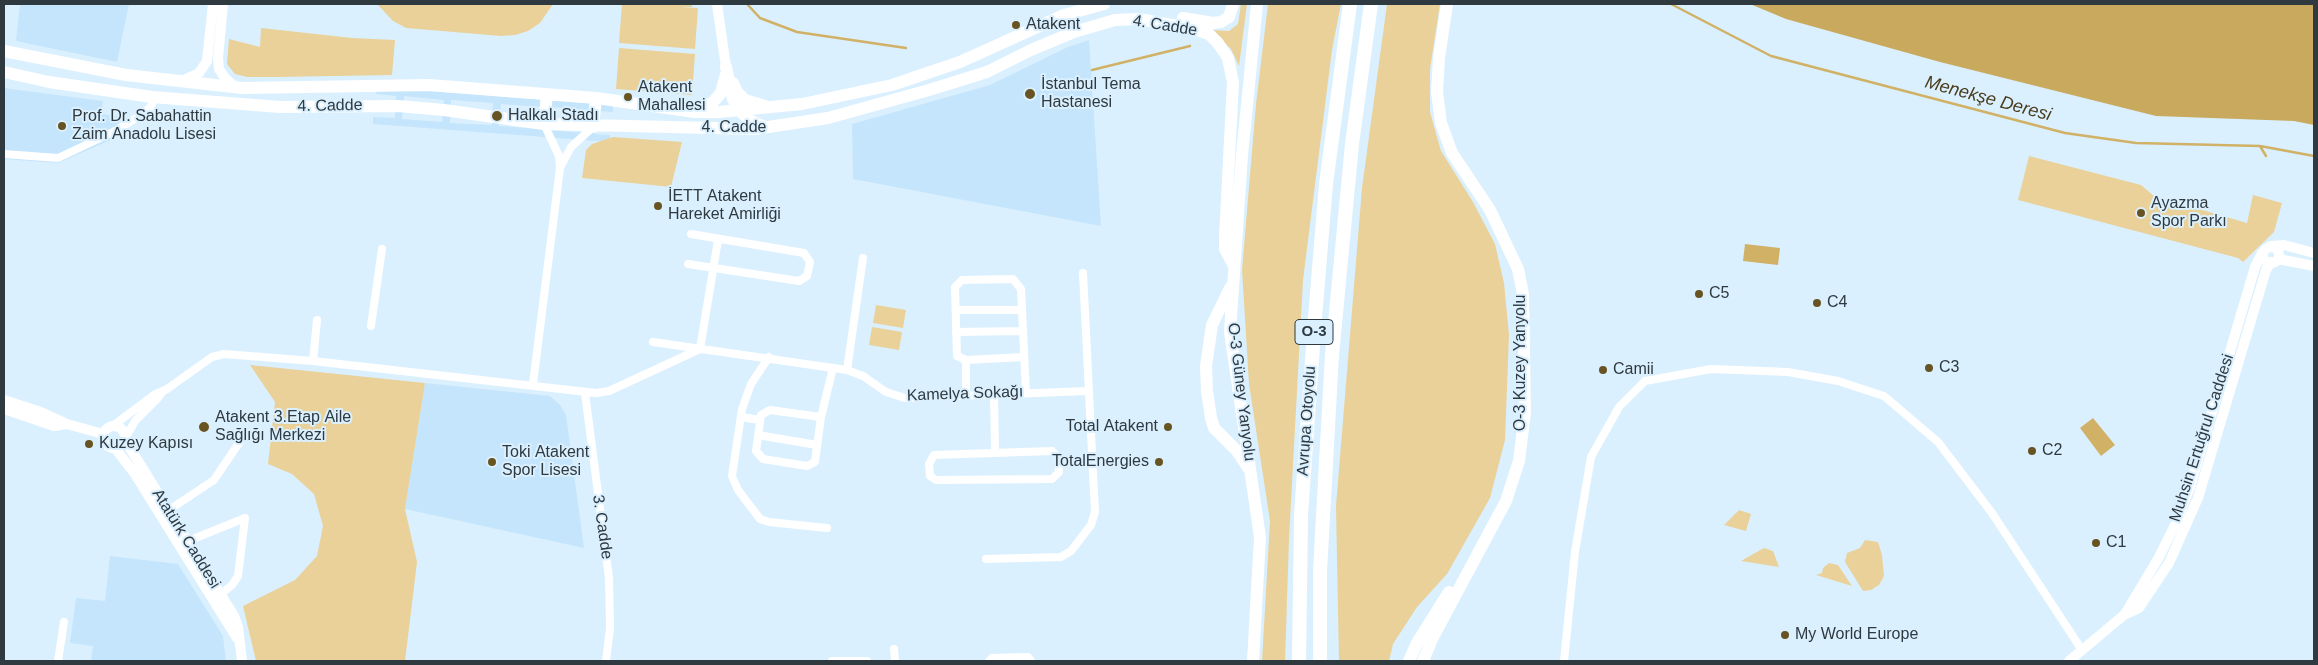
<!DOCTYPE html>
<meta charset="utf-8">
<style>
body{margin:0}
#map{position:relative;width:2318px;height:665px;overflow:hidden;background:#dbf0fe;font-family:Arial,sans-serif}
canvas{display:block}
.frame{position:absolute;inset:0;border:5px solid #2f3940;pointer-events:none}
</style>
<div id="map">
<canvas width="2318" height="665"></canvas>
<div class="frame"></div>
</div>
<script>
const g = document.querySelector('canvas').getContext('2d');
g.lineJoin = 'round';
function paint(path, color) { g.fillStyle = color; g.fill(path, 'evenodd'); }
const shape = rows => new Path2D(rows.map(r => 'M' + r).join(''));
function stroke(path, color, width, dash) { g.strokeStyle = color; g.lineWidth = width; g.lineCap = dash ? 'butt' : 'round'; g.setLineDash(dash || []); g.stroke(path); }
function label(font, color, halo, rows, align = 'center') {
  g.font = font + ' Arial,sans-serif'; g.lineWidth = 4; g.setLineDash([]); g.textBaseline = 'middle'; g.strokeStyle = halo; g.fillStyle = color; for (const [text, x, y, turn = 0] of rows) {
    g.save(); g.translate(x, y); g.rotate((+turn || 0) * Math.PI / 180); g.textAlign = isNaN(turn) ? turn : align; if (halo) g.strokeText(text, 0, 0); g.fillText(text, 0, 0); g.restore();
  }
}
paint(shape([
 [20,4,129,4,117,62,16,41],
 [1089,40,1101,226,853,179,852,124,990,85,1068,47],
 [376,87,613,105,613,112,597,111,596,119,607,120,596,126,595,134,610,135,610,142,373,124,373,117,395,118,396,96,376,94],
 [404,96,444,100,442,122,402,119],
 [451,100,493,103,492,125,450,123],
 [501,104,541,107,539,129,499,126],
 [549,107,589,110,585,125,588,133,547,130],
 [4,88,103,101,101,114,118,116,122,135,58,163,4,159],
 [425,383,550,396,560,405,566,415,584,548,405,509],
 [110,556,178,564,223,636,226,661,156,660,155,661,91,661,93,646,70,643,76,598,105,601]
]), '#c4e5fc');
paint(shape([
 [377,4,553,4,540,23,528,31,515,35,501,36,406,28,393,21],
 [622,4,692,4,692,7,680,7,698,8,695,49,619,43],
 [1241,4,1247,4,1239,66,1231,49,1211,30,1229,31,1238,24],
 [1268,4,1341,4,1332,50,1303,280,1289,539,1285,661,1262,661,1270,521,1249,384,1242,270,1256,104],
 [1387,4,1440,4,1430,69,1430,112,1441,151,1473,202,1495,244,1504,283,1509,335,1505,440,1490,498,1447,574,1417,607,1393,644,1389,661,1339,661,1336,506,1362,188],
 [261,28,352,38,395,40,392,75,276,77,247,77,235,74,227,64,229,39,260,47],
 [619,48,695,54,692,95,616,89],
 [613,137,682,142,671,187,582,178,586,150,592,144],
 [2029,156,2141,185,2154,196,2247,223,2253,195,2282,203,2274,232,2243,262,2238,258,2018,200],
 [876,305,906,310,903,328,873,323],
 [872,327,902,332,899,350,869,345],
 [250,365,425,383,405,509,417,562,405,661,256,661,243,606,295,580,317,556,323,526,314,494,292,474,268,464,275,402],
 [1739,510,1751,514,1746,531,1724,525],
 [1865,540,1878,542,1882,555,1884,576,1879,585,1871,590,1863,591,1845,562,1847,553,1860,548],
 [1764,548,1773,551,1779,567,1741,561],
 [1829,563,1838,565,1852,586,1816,575,1822,573,1823,568]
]), '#e9d199');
paint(shape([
 [1750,4,2314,4,2314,125,2294,121,2156,116,1940,62,1786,19]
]), '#c8a95e');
paint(shape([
 [1745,244,1780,248,1778,265,1743,261],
 [2093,418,2115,445,2101,456,2080,428]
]), '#d0b166');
stroke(shape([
 [747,4,760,18,797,32,906,48],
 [1671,4,1771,56,2065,133,2136,143,2260,146,2314,156],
 [1092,70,1190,46],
 [2260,146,2266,156]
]), '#d0b166', 2.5);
stroke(shape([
 [4,154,58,158,113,132,143,114,152,105,152,97],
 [560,168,571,147,593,127],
 [688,264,799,281,807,276,810,262,804,253,691,234],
 [956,310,1022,310],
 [371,326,382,249],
 [956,332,1023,331],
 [653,342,847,370,863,376,886,392,905,398,1088,391],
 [700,349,718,240],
 [769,357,751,384,742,409,732,476,738,490,760,519,769,522,827,528],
 [966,360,1024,357],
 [313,361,317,320],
 [847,370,863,258],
 [533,384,560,168,559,156,544,124],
 [585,393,609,578,610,628,606,661],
 [994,393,995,452],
 [966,396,966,360,957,356,955,287,962,280,1013,279,1021,289,1026,393],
 [741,417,760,420],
 [821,417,770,410,761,415,756,451,763,459,807,466,815,462,821,417,833,368],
 [114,425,154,395,167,389,212,357,224,354,313,361,596,393,609,391,700,349],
 [758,435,817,445],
 [126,437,135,421,157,399,163,391],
 [1052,451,1058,457,1059,472,1052,479,936,480,930,476,929,464,934,455,1052,451],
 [169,510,214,480,245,434],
 [188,541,245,518,238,576,232,585,221,594],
 [986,559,1061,557,1071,551,1091,525,1095,512,1083,273],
 [894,649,895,661],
 [58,661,64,622],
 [832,661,867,661],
 [989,661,992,658,1028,657,1031,661],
 [1564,661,1575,552,1591,457,1619,407,1645,381,1711,369,1788,372,1838,381,1884,396,1938,442,1992,513,2082,650]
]), '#fff', 8);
stroke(shape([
 [223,4,218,58,219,69,225,78,235,87],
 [717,4,726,67],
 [182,81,199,73,207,61,213,4],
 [2271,246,2284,245,2314,253],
 '2263 255a8 8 0 1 1 16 0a8 8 0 1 1-16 0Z',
 [2278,259,2314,266],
 [4,400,41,412,67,424,103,434],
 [4,409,54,426,67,424],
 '103 437a11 11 0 1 1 22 0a11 11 0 1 1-22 0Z',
 [125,440,234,616,238,627,242,661],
 [115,448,135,474,237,638],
 [2125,614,2158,559,2177,521,2190,487,2255,267,2262,253],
 [2069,661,2124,615,2139,608,2169,563,2198,498,2266,270,2271,262]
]), '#fff', 10);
stroke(shape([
 [1183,18,1213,23,1221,22,1229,17,1233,4],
 [4,51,126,75,242,88,429,85,596,98,695,112,719,112,802,104,892,85,960,62,1064,15,1104,4],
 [726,67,733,99,740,111,751,121,765,127],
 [4,72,49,82,152,97,280,107,398,106,444,110,544,124,755,129,828,118,929,90,987,72,1031,50,1074,32,1115,20,1138,19,1195,29,1209,34,1218,43,1228,58,1233,83,1225,237,1225,249,1233,264],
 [733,83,737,92,745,100,765,106],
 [697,111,713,102,721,93,726,74],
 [544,124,547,94],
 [593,127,596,98],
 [1230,288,1212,325,1206,366,1207,391,1211,418,1214,428,1237,451,1249,469],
 [1253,661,1260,537,1230,332,1242,155,1257,4],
 [1409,661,1417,643,1449,592],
 [1423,661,1432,639,1506,501,1519,461,1525,412,1523,294,1518,269,1490,210,1452,153,1441,123,1437,92,1439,58,1447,4]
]), '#fff', 12);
stroke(shape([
 [1299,661,1301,515,1315,318,1326,184,1350,4],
 [1320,661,1320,571,1332,355,1352,144,1371,4]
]), '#fff', 14);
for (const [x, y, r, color] of [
 [1016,25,5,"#685423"],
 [1030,94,6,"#685423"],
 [628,97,5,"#685423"],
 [497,116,6,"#685423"],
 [62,126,5,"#685423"],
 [658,206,5,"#685423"],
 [2141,213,5,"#685423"],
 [1699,294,5,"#685423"],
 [1817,303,5,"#685423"],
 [1929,368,5,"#685423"],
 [1603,370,5,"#685423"],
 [204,427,6,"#685423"],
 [1168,427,5,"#685423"],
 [89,444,5,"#685423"],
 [2032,451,5,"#685423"],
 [492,462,5,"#685423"],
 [1159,462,5,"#685423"],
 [2096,543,5,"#685423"],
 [1785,635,5,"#685423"]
]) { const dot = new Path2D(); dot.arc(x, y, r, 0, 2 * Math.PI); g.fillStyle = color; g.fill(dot); stroke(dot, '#dbf0fe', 2); }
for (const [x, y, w] of [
 [1314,332,38]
]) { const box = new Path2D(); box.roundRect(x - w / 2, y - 12.5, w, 25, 4); g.fillStyle = '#dbf0fe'; g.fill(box); stroke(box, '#2f3940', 1); }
label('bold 15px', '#2f3940', null, [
 ["O-3",1314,332]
]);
label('16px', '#2f3940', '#dbf0fe', [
 ["Atakent",1026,25],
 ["İstanbul Tema",1041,85],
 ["Hastanesi",1041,103],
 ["Atakent",638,88],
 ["Mahallesi",638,106],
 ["Halkalı Stadı",508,116],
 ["Prof. Dr. Sabahattin",72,117],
 ["Zaim Anadolu Lisesi",72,135],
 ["İETT Atakent",668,197],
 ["Hareket Amirliği",668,215],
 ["Ayazma",2151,204],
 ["Spor Parkı",2151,222],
 ["C5",1709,294],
 ["C4",1827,303],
 ["C3",1939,368],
 ["Camii",1613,370],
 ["Atakent 3.Etap Aile",215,418],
 ["Sağlığı Merkezi",215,436],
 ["Total Atakent",1158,427,"right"],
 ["Kuzey Kapısı",99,444],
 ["C2",2042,451],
 ["Toki Atakent",502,453],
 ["Spor Lisesi",502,471],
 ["TotalEnergies",1149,462,"right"],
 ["C1",2106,543],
 ["My World Europe",1795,635]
], 'left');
label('16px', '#2f3940', '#dbf0fe', [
 ["4. Cadde",1165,26,9],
 ["4. Cadde",330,106,-1],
 ["4. Cadde",734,128],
 ["O-3 Kuzey Yanyolu",1521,363,-90],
 ["O-3 Güney Yanyolu",1241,392,83],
 ["Kamelya Sokağı",965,394,-2],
 ["Avrupa Otoyolu",1307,421,-86],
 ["Muhsin Ertuğrul Caddesi",2202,438,-72],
 ["3. Cadde",602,527,82],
 ["Atatürk Caddesi",186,539,58]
]);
label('italic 18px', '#4a3d1c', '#dbf0fe', [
 ["Menekşe Deresi",1988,99,15]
]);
</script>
